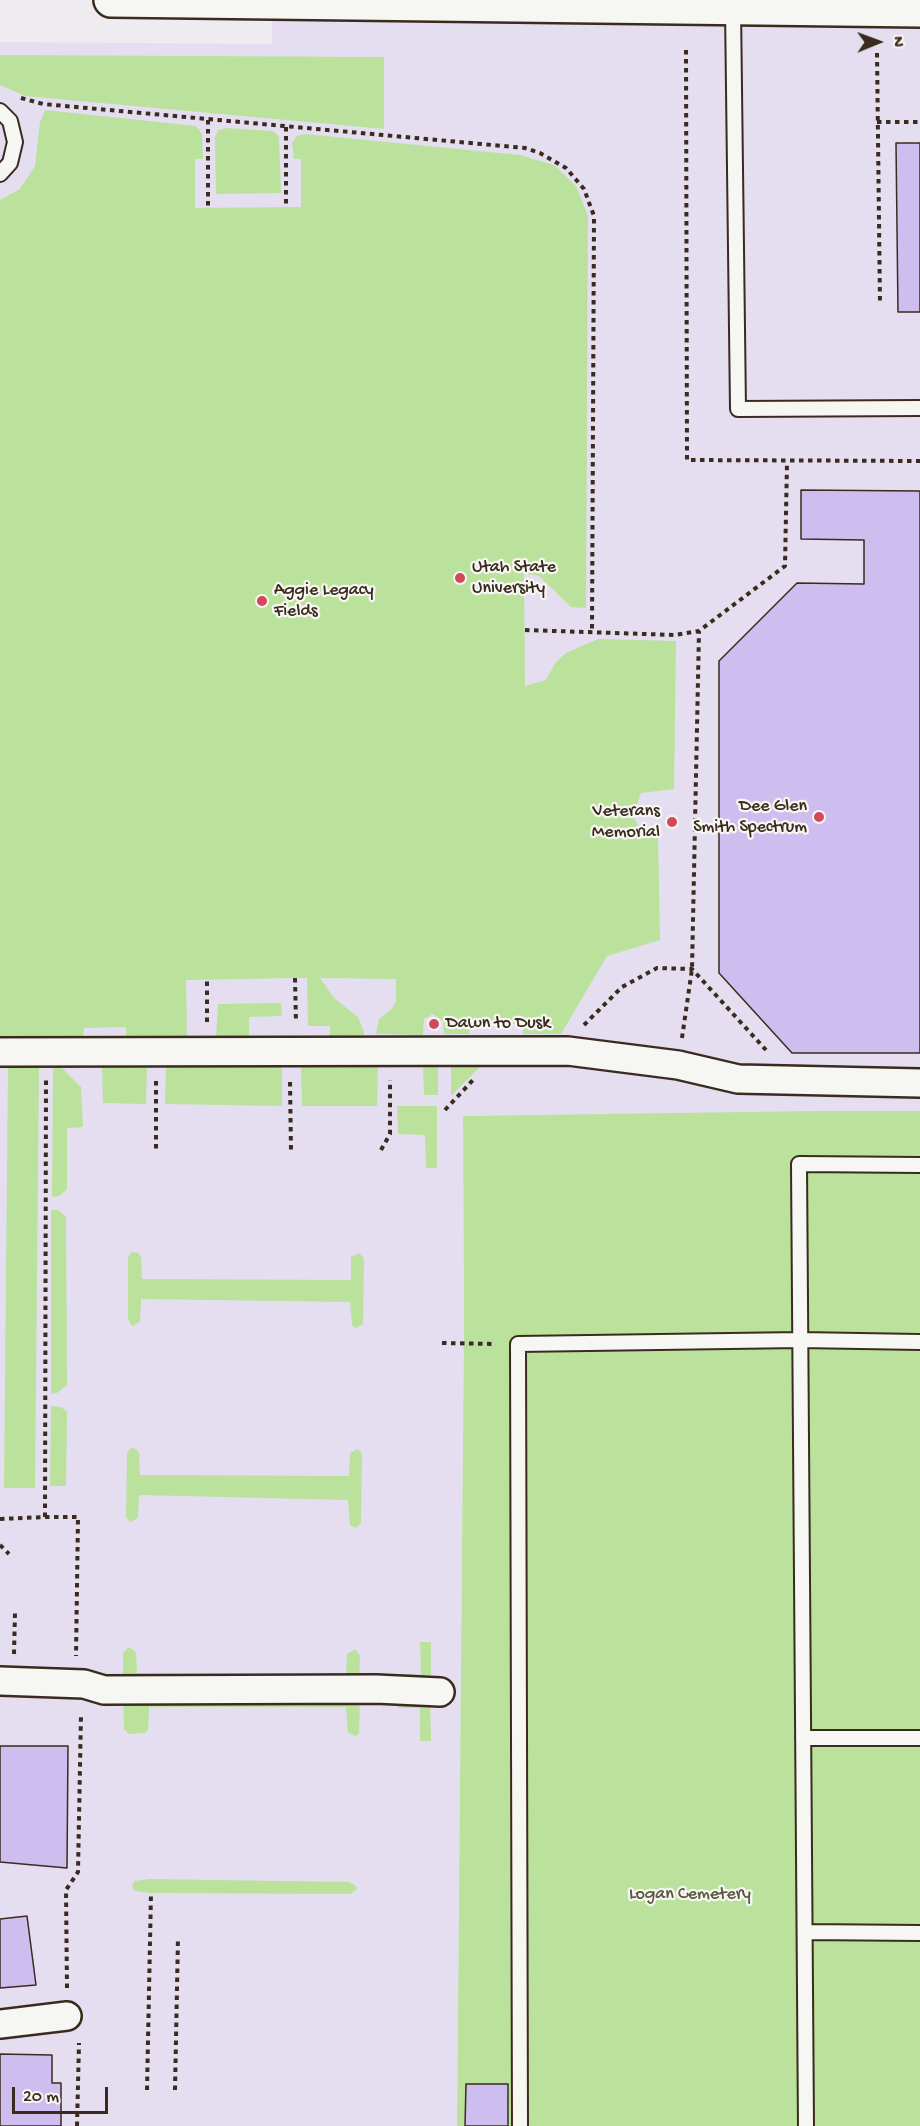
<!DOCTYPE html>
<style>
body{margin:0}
#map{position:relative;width:920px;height:2126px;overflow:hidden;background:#eeebf1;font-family:"Gochi Hand",sans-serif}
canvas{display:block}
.north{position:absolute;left:848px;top:12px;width:60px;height:60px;-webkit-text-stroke:4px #f6f6f2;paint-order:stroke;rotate:89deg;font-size:16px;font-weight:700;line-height:24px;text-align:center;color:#3b2a1e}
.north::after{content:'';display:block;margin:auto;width:21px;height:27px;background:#3b2a1e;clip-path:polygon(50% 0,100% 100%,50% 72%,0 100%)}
.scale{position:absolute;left:12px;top:2087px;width:96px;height:27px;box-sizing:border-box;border:3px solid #3b2a1e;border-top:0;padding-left:8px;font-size:18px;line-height:21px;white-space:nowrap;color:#3b2a1e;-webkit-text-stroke:4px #f6f6f2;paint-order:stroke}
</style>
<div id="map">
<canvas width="920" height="2126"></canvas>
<div class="north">N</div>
<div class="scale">20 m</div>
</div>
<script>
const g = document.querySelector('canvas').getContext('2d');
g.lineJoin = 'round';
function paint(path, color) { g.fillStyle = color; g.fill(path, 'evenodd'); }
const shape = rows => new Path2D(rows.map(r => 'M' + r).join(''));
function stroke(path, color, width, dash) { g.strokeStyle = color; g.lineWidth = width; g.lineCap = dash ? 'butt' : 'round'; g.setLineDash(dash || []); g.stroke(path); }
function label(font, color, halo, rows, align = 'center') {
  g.font = font + ' "Gochi Hand",sans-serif'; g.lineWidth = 4.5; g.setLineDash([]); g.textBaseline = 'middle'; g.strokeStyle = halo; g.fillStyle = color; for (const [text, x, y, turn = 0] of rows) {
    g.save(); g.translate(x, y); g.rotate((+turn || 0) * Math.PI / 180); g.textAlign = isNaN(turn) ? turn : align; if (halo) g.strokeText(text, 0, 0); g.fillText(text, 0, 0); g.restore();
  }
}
paint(shape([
 [272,0,920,25,920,1111,463,1116,464,1323,457,2126,0,2126,0,42,272,44]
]), '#e4def0');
paint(shape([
 [0,55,384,57,384,129,25,96,0,85],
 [45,110,196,126,202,134,203,159,195,159,195,208,301,207,301,159,294,159,292,143,297,136,305,134,520,155,554,165,576,186,588,216,586,608,571,607,539,576,524,573,525,686,546,680,555,663,566,653,598,639,676,641,674,789,641,793,633,816,644,837,658,836,660,940,607,956,561,1034,523,1034,523,1024,470,1025,469,1034,444,1034,443,1021,433,1014,424,1019,423,1035,376,1034,379,1019,392,1009,396,1001,396,979,320,978,334,998,358,1017,364,1032,364,1035,330,1036,330,1026,308,1026,307,978,295,978,186,980,187,1037,126,1036,126,1027,84,1028,83,1037,0,1037,0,200,20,189,35,166,40,122],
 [226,128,273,131,279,137,281,193,216,194,215,137,218,130],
 [281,1003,282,1016,249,1017,249,1037,216,1037,218,1004],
 [282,1064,282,1106,165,1104,166,1066],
 [378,1064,377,1106,302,1106,301,1065],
 [423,1064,438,1064,438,1095,424,1095],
 [451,1064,483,1064,451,1096],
 [53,1066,60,1066,81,1087,83,1127,67,1128,67,1189,59,1196,52,1197],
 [102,1066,147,1066,146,1104,103,1103],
 [8,1067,39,1067,35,1488,4,1488],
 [397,1106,437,1106,437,1168,426,1168,425,1135,398,1134],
 [816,1111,920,1111,920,2126,457,2126,464,1323,463,1116],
 [51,1210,58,1210,66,1217,67,1385,57,1393,51,1394],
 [132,1252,138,1253,141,1257,142,1279,351,1280,351,1257,359,1253,364,1258,363,1324,356,1328,352,1325,350,1302,141,1299,140,1322,132,1326,128,1319,128,1257],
 [51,1406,61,1407,67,1412,66,1486,50,1486],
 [131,1448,136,1449,139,1453,140,1475,349,1476,350,1453,358,1449,362,1454,361,1523,356,1528,350,1525,348,1500,139,1495,138,1518,130,1522,126,1517,127,1453],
 [420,1642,431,1642,431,1679,396,1677,400,1674,421,1675],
 [129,1647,136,1652,137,1673,346,1675,347,1654,355,1649,360,1656,359,1683,123,1682,123,1653],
 [123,1698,360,1699,359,1733,356,1736,348,1733,346,1707,149,1707,148,1730,144,1733,129,1734,124,1729],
 [395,1699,430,1702,431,1741,420,1741,420,1708,399,1708],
 [150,1879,348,1882,355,1885,357,1889,350,1894,151,1893,135,1891,132,1887,134,1881]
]), '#bbe29d');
const building = shape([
 [896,143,920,143,920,312,898,312,896,143],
 [801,490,920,491,920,1053,792,1053,719,973,719,661,797,583,864,584,864,540,801,539,801,490],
 [0,1746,68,1746,67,1868,0,1862,0,1746],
 [27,1916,36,1985,0,1988,0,1919,27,1916],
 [0,2054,52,2055,52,2083,61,2083,61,2126,0,2126,0,2054],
 [466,2084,508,2084,508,2126,465,2126,466,2084]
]);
paint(building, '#cebeef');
stroke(building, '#3b2a1e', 1.5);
const lane = shape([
 [733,8,738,409,920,408],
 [0,111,10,121,15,142,10,163,0,174],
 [803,1738,920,1738],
 [805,1932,920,1933],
 [520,2126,518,1344,800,1340,920,1342],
 [806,2126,799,1164,920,1165]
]);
const street = shape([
 [0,1052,568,1051,678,1065,738,1079,920,1083],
 [0,1681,84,1684,104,1690,376,1689,440,1692],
 [0,2024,67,2016]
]);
const secondary = shape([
 [111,0,920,10]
]);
stroke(lane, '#3b2a1e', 18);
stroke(street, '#3b2a1e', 32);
stroke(secondary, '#3b2a1e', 38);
stroke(shape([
 [686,50,687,460,920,461],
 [877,53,880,305],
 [21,98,43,104,525,148,540,153,566,168,584,189,594,216,592,631],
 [208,120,208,208],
 [877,122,920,122],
 [286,127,286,207],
 [525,630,675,635,699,631,785,566,787,462],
 [295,978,296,1023],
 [207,1022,207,980],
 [584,1025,622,987,657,968,692,969,766,1050],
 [682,1038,692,969,699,631],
 [156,1081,156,1149],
 [290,1082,291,1150],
 [445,1110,473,1080],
 [381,1150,390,1134,390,1080],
 [442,1343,496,1344],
 [45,1517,78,1517,76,1656],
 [0,1519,45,1517,46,1080],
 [0,1545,9,1554],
 [14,1654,15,1612],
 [67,1988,66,1890,78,1872,81,1714],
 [147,2090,151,1893],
 [175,2090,178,1937],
 [77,2126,79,2043]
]), '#3b2a1e', 4, [4.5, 4.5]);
stroke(lane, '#f6f6f2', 14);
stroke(street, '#f6f6f2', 27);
stroke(secondary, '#f6f6f2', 33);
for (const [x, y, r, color] of [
 [460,578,6,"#d1495b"],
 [262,601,6,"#d1495b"],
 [819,817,6,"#d1495b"],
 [672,822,6,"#d1495b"],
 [434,1024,6,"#d1495b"]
]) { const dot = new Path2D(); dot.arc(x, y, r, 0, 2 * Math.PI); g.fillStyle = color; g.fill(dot); stroke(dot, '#f6f6f2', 2); }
label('18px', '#3b2a1e', '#f6f6f2', [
 ["Utah State",472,568],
 ["University",472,589],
 ["Aggie Legacy",274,591],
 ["Fields",274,612],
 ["Dee Glen",807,807,"right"],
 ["Smith Spectrum",807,828,"right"],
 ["Veterans",660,812,"right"],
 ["Memorial",660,833,"right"],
 ["Dawn to Dusk",446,1024]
], 'left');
label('18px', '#5b583e', '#f6f6f2', [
 ["Logan Cemetery",690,1895]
]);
</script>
